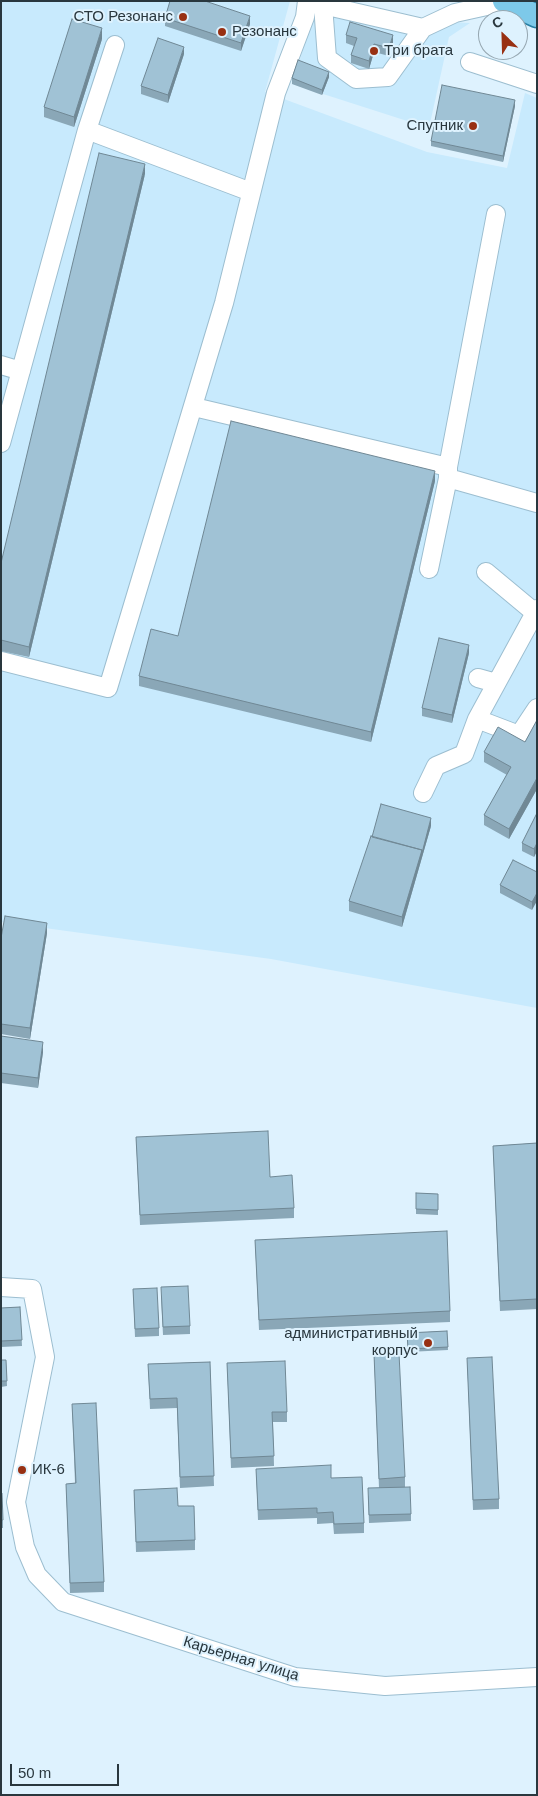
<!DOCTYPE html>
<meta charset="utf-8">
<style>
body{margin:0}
#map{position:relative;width:538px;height:1796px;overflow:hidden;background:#def2fe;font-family:Helvetica,sans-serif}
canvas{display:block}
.frame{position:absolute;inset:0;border:2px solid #29373e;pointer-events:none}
.north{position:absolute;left:478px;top:10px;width:50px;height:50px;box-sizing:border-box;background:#def2fe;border:1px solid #96a7b1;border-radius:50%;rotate:336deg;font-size:14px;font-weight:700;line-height:20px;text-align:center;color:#29373e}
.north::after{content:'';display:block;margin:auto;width:18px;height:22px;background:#983013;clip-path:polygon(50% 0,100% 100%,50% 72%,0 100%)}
.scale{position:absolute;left:10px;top:1764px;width:109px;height:22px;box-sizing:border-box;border:2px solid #29373e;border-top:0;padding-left:6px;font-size:15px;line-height:18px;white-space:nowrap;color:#29373e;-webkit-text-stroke:4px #def2fe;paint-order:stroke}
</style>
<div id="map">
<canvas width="538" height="1796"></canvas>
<div class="frame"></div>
<div class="north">С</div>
<div class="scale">50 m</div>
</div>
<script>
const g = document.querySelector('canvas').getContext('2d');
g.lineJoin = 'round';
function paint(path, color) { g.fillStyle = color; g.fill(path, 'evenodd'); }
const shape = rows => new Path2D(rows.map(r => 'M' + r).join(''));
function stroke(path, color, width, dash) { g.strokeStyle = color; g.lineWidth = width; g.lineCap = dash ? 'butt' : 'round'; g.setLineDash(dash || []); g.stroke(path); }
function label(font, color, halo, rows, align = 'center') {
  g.font = font + ' Helvetica,sans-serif'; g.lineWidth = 4; g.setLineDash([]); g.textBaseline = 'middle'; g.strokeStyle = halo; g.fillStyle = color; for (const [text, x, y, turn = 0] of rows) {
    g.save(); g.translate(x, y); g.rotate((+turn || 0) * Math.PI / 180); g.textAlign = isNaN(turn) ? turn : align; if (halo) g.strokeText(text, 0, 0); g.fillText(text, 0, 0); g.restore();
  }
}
paint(shape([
 [1,1,290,1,265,92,427,152,507,168,525,93,537,98,537,1008,271,959,1,922],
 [313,1,347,1,408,20,470,23,449,37,429,128,292,84,308,34]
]), '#c8eafd');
const minor = shape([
 [323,1,323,5,423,28,455,13,505,2],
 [323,5,327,58,356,79,388,77,423,28],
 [470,62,537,84],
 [87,130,251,192],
 [1,365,21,371],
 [194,407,448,467],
 [1,443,87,130,115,45],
 [448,478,448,467,496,214],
 [429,569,448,478,537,503],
 [486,572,534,612],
 [537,609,477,719,519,735,537,708],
 [1,661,108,688,224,303,276,93,305,17,307,1],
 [478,678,496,683],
 [423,793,436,766,464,754,477,719],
 [1,1287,32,1289,45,1357,16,1502,25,1547,37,1575,63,1602,295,1677,385,1686,537,1677]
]);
const major = shape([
 [504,1,537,16]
]);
stroke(minor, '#9cbed0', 20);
stroke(major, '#277ea3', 25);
stroke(minor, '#fff', 18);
stroke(major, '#7dc9e9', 22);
paint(shape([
 [165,18,250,24,241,51,165,26],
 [346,35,393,43,389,56,374,52,369,69,351,63,351,55,354,46,346,43],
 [102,39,74,127,44,117,44,107],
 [184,54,168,103,141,94,141,86],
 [329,77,322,95,292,84,292,78],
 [515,106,503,162,431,146,431,141],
 [145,174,29,657,1,651,1,563],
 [435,481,371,742,139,686,139,676,178,636],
 [469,653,452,723,422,716,422,708],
 [537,720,537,789,509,839,484,825,484,815,507,775,484,762,484,752,525,742],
 [537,813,537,851,534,857,522,851,522,843],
 [431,826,402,927,349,911,349,901],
 [537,872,532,910,500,893,500,885],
 [47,933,30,1039,1,1034,1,938],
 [1,1036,43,1052,38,1088,1,1083],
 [136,1137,270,1177,294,1208,294,1218,140,1225],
 [537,1143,537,1309,500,1311,493,1146],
 [416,1193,438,1194,438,1215,416,1214],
 [255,1240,450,1311,450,1322,259,1330],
 [133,1289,159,1328,159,1336,135,1337],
 [161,1295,190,1326,190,1334,163,1335],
 [20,1307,22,1346,1,1347,1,1308],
 [447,1331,448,1350,408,1352,407,1333],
 [374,1354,405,1477,405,1487,411,1514,411,1521,369,1523,368,1496,379,1488],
 [467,1358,499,1499,499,1509,473,1510],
 [1,1360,6,1360,7,1386,1,1387],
 [210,1362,214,1486,180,1488,177,1408,150,1409,148,1364],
 [227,1363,287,1412,287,1422,273,1422,274,1466,231,1468],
 [72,1404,104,1582,104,1592,70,1593,66,1484,75,1483],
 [256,1469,331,1478,364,1523,364,1533,334,1534,333,1523,317,1524,317,1518,258,1520],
 [134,1490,195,1540,195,1550,136,1552],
 [1,1493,3,1520,3,1528,1,1528]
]), '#8aa7b7');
paint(shape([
 [250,16,250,24,241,51,241,43],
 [102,28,102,39,74,127,74,117],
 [393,35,393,43,389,56,389,48],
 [374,44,374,52,369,69,369,61],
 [184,47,184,54,168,103,168,95],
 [329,72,329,77,322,95,322,90],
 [515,100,515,106,503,162,503,156],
 [145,164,145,174,29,657,29,647],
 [435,471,435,481,371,742,371,732],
 [469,645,469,653,452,723,452,715],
 [537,778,537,789,509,839,509,829],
 [431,818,431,826,402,927,402,917],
 [537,843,537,851,534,857,534,849],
 [537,893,537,901,532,910,532,902],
 [47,923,47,933,30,1039,30,1028],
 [43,1042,43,1052,38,1088,38,1078]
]), '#708895');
const building = shape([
 [170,1,205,1,250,16,241,43,165,18,170,1],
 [72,19,102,28,74,117,44,107,72,19],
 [350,22,393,35,389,48,374,44,369,61,351,55,357,38,346,35,350,22],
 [158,38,184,47,168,95,141,86,158,38],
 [298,60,329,72,322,90,292,78,298,60],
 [442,85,515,100,503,156,431,141,442,85],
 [99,153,145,164,29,647,1,640,1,563,99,153],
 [231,421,435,471,371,732,139,676,151,629,178,636,231,421],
 [439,638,469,645,452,715,422,708,439,638],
 [537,720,537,778,509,829,484,815,511,767,484,752,498,727,525,742,537,720],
 [381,804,431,818,422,853,422,850,372,837,381,804],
 [537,813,537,843,534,849,522,843,537,813],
 [371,836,422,850,402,917,349,901,371,836],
 [513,860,537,872,537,893,532,902,500,885,513,860],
 [5,916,47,923,30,1028,1,1024,1,938,5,916],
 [1,1036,43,1042,38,1078,1,1073,1,1036],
 [268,1131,270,1177,292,1175,294,1208,140,1215,136,1137,268,1131],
 [537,1143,537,1299,500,1301,493,1146,537,1143],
 [416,1193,438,1194,438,1210,416,1209,416,1193],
 [447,1231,450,1311,259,1320,255,1240,447,1231],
 [188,1286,190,1326,163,1327,161,1287,188,1286],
 [157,1288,159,1328,135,1329,133,1289,157,1288],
 [20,1307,22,1340,1,1341,1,1308,20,1307],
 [447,1331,448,1347,408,1349,407,1333,447,1331],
 [399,1353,405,1477,379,1479,374,1354,399,1353],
 [492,1357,499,1499,473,1500,467,1358,492,1357],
 [1,1360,6,1360,7,1381,1,1381,1,1360],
 [285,1361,287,1412,272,1412,274,1456,231,1458,227,1363,285,1361],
 [210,1362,214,1476,180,1477,177,1398,150,1399,148,1364,210,1362],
 [96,1403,104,1582,70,1583,66,1484,76,1483,72,1404,96,1403],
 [331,1465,331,1478,362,1477,364,1523,334,1524,333,1512,317,1513,317,1508,258,1510,256,1469,331,1465],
 [410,1487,411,1514,369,1515,368,1488,410,1487],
 [177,1488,178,1506,194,1506,195,1540,136,1542,134,1490,177,1488],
 [1,1493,2,1493,3,1520,1,1520,1,1493]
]);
paint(building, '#a0c2d5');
stroke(building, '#708895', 1);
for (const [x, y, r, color] of [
 [183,17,5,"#983013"],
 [222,32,5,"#983013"],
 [374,51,5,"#983013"],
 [473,126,5,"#983013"],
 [428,1343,5,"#983013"],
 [22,1470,5,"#983013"]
]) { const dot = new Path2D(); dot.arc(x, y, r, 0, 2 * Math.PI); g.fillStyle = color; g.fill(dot); stroke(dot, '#def2fe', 2); }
label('15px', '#29373e', '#def2fe', [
 ["СТО Резонанс",173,17],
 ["Резонанс",232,32,"left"],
 ["Три брата",384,51,"left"],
 ["Спутник",463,126],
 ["административный",418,1334],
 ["корпус",418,1351],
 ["ИК-6",32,1470,"left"]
], 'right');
label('15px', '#29373e', '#def2fe', [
 ["Карьерная улица",241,1659,17]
]);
</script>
